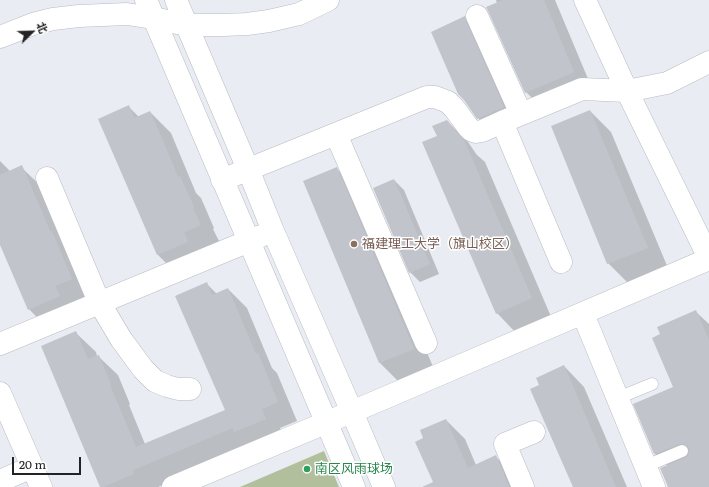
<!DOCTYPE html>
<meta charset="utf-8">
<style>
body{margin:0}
#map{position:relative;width:709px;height:487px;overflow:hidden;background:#e9edf3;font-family:Literata,"Noto Sans SC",serif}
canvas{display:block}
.north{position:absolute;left:12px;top:12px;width:40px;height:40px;-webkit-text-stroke:3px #fff;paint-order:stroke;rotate:67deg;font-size:11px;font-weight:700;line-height:16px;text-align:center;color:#212325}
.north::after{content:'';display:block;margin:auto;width:14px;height:18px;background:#212325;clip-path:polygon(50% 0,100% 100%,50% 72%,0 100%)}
.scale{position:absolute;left:12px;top:457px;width:69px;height:18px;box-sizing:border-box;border:2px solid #212325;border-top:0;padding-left:5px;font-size:12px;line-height:14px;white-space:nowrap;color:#212325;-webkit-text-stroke:3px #fff;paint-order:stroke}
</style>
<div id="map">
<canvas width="709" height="487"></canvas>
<div class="north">北</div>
<div class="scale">20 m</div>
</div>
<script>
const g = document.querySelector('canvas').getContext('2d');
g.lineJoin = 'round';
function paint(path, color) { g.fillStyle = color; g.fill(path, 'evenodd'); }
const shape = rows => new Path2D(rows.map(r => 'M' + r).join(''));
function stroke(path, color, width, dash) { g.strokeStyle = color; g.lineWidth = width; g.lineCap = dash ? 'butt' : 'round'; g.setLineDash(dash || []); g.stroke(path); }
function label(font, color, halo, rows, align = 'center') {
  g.font = font + ' Literata,"Noto Sans SC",serif'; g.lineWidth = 3; g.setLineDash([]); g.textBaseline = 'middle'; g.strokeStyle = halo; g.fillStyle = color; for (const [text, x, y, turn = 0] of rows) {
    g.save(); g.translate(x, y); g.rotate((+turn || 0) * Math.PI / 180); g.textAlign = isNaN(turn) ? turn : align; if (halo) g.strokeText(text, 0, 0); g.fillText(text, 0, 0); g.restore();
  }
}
paint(shape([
 [324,451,339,487,240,487]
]), '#b1bf9c');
paint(shape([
 [496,0,555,0,594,93,547,113,526,92],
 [465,17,474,27,513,117,488,128,478,118],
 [129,107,139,117,150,112,171,133,196,193,201,198,214,228,213,229,221,245,178,275,158,255],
 [590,111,611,132,668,268,629,284,608,263],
 [447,121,468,142,477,155,485,162,552,319,517,334,497,313,438,137],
 [0,161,10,171,21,167,42,187,92,300,49,330,29,309,0,243],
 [336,168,357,189,434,369,401,384,380,363,305,181],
 [394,180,404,190,439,274,420,282,410,272],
 [207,284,217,294,228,289,247,308,272,368,277,373,297,421,280,428,285,438,251,448,158,487,102,487,76,333,96,352,97,356,98,356,118,375,130,404,129,405,145,444,226,410],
 [695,311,709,324,709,487,669,487,668,466,655,454,635,404,674,388,661,335],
 [564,366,584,387,627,487,574,487,540,386],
 [446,420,465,439,476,465,496,457,515,476,520,487,436,487,425,438]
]), '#0003');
paint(shape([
 [503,0,544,0,574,72,525,93,488,11,486,7],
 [465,16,466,21,504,107,477,119,464,100,458,94,431,32],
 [129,105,134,118,150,111,162,138,178,177,180,176,194,207,193,208,201,225,184,232,188,242,157,255,98,119],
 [590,110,648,248,607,264,551,126],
 [447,120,458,134,464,140,532,298,496,314,422,142,437,136,432,126],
 [22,165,50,231,52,231,72,279,55,286,60,296,28,310,0,245,0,175],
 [337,167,414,349,379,363,303,181],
 [394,179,430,264,409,273,373,188],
 [207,282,212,295,228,288,256,354,258,353,278,402,262,409,266,419,234,432,233,428,133,470,134,474,103,487,100,487,41,346,76,331,88,359,99,355,111,385,110,385,136,447,225,410,175,296],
 [696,310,709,340,709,487,668,487,660,468,685,458,688,456,689,452,689,448,686,445,683,444,679,444,654,454,633,404,673,387,652,338,660,334,657,327],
 [564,365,616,487,573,487,530,389,539,385,536,378],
 [446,419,468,468,496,455,509,487,422,487,433,482,415,442,423,438,420,430]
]), '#c1c5cb');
const service = shape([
 [618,398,652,384],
 [646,466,682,451]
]);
const minor = shape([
 [146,0,354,487],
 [176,0,248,169,273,231,352,412,384,487],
 [585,0,627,91,709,258],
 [477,16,521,114],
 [0,37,33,24,53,19,79,16,127,14,153,18,187,25,223,25,247,24,269,21,299,14,328,0],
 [502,122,561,262],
 [336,134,426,343],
 [47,178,99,302,121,339,143,369,155,381,167,386,178,389,190,389],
 [222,180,427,97,435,97,448,102,454,108,468,127,471,130,476,132,482,131,502,122,582,89,627,91,667,83,709,62],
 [583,314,654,487],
 [0,344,261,236],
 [0,393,41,487],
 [0,481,32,467],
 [173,487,387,397,709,259],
 [523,487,505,444,534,432]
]);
stroke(service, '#b7bbc1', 13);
stroke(minor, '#b7bbc1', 23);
stroke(service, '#fff', 12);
stroke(minor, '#fff', 22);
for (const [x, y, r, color] of [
 [354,244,4,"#8d6e63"],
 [307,469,4,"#2e9e5b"]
]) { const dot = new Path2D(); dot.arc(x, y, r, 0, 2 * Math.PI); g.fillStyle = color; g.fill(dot); stroke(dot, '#fff', 1.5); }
label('13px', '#785e54', '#fff', [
 ["福建理工大学（旗山校区）",362,244]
], 'left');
label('13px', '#27864d', '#fff', [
 ["南区风雨球场",315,469]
], 'left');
</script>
